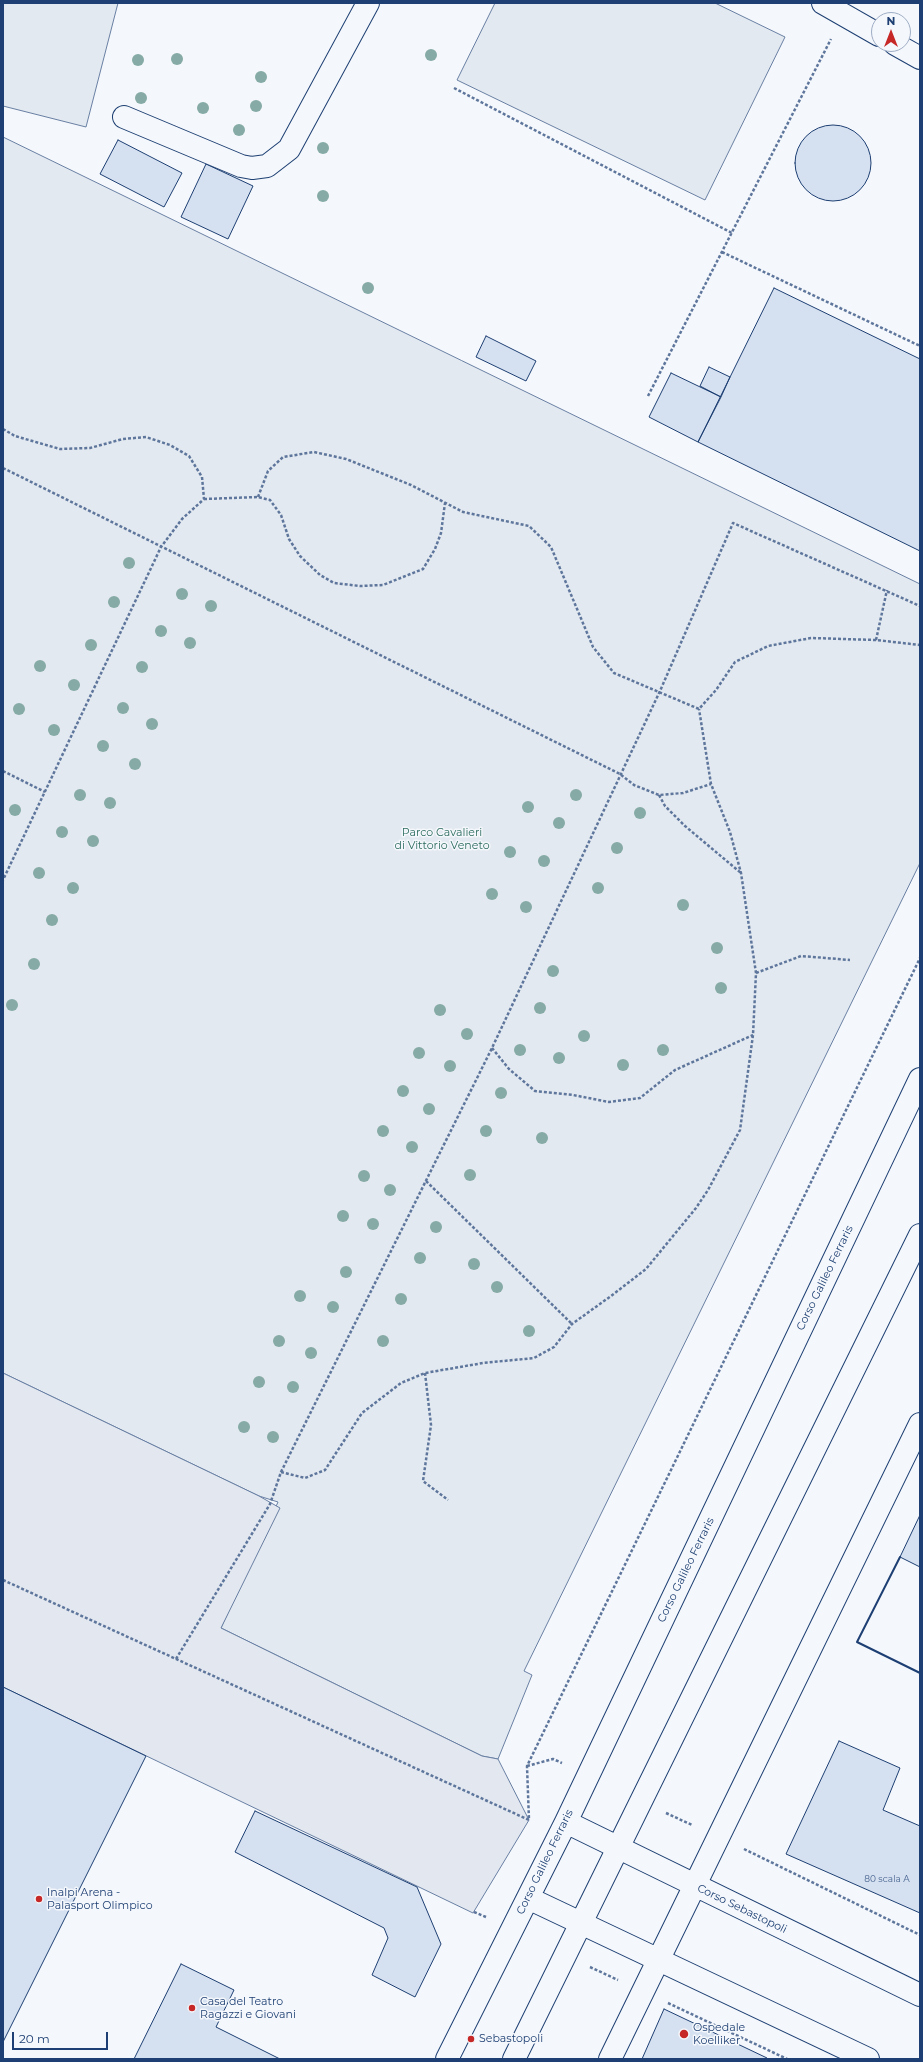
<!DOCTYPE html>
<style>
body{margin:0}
#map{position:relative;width:923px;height:2062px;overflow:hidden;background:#f4f7fb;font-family:Montserrat,sans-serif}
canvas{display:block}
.frame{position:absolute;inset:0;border:4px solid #1d3f73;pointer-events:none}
.north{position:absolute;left:871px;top:12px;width:40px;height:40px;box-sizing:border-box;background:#f4f7fb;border:1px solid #9eadc5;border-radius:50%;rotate:0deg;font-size:11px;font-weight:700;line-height:16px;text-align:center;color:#1d3f73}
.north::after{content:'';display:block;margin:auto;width:14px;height:18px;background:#c62828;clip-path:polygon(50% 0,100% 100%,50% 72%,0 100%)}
.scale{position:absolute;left:12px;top:2032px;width:96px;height:18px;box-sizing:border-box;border:2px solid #1d3f73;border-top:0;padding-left:5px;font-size:12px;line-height:14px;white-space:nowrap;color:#1d3f73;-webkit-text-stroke:3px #f4f7fb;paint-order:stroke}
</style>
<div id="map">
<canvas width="923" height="2062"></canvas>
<div class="frame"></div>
<div class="north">N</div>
<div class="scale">20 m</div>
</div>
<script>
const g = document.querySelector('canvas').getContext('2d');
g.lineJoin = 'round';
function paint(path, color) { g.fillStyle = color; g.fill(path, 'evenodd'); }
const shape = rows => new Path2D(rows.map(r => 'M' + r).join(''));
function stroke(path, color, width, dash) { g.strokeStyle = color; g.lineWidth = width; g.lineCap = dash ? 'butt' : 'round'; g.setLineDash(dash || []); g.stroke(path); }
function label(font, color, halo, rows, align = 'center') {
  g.font = font + ' Montserrat,sans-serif'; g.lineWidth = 3; g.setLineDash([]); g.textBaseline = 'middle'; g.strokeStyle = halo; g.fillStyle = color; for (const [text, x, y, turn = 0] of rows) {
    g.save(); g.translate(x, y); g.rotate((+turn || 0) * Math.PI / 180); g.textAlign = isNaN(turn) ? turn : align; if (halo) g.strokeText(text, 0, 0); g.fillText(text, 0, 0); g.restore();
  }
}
const green = shape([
 [3,3,118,3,86,127,3,106,3,3],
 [495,3,715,3,785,37,705,200,457,80,495,3],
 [3,137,920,584,920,863,524,1671,532,1675,498,1759,482,1756,221,1628,278,1502,259,1496,3,1373,3,137]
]);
paint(green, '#e3e9f0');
stroke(green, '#687fa3', 1);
const parking = shape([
 [3,1373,259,1496,280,1508,221,1628,482,1756,498,1759,529,1820,473,1913,3,1687,3,1373]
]);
paint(parking, '#e3e8f0');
stroke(parking, '#687fa3', 1);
const building = shape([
 '795 163a38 38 0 1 1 76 0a38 38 0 1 1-76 0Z',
 [118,140,182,173,164,207,100,174,118,140],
 [206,164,253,186,228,239,181,217,206,164],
 [774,288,920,359,920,551,698,442,774,288],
 [486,336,536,361,526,381,476,357,486,336],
 [709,367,730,377,721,397,700,386,709,367],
 [671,373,721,397,698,442,649,417,671,373],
 [920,1515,920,1567,900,1557,920,1515],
 [3,1687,146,1756,3,2042,3,1687],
 [839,1741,900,1768,883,1810,920,1826,920,1913,786,1854,839,1741],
 [255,1811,417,1887,441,1944,415,1997,372,1975,388,1938,384,1928,235,1852,255,1811],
 [181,1964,234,1990,216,2027,280,2059,134,2059,181,1964],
 [664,2009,767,2058,766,2059,642,2059,664,2009]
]);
paint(building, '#d5e0f0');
stroke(building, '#1d3f73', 1);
const minor = shape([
 [823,3,879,35],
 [895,44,920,58],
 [124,117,241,166,252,168,267,166,289,149,368,3],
 [566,1822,920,1995],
 [528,1898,868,2059],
 [447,2059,566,1822,920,1079],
 [610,2059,920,1424]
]);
const major = shape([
 [514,2059,920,1235]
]);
stroke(minor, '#1d3f73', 24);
stroke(major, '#1d3f73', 24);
stroke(shape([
 [454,88,732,233],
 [722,252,920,346],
 [648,396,831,39],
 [3,429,15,436,60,449,90,448,123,439,146,437,170,445,189,456,202,477,204,499,182,519,161,547,3,880],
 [3,468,620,774,634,785,659,795,683,793,711,784],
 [258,497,268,471,283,457,314,452,346,459,411,485,463,512,529,526,551,547,593,647,614,673,699,709,716,690,735,662,768,646,811,638,876,640,920,645],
 [204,499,258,497,270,500,281,515,289,539,300,556,320,575,334,583,360,586,383,585,423,569,435,549,441,533,445,503],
 [876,640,887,590],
 [3,771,45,792],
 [659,795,665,806,685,826,741,873],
 [756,973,801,956,850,960],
 [492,1048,509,1069,535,1091,573,1095,609,1102,640,1098,675,1070,753,1035],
 [426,1181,572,1324],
 [425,1373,431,1425,423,1481,448,1500],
 [281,1472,305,1478,325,1470,362,1413,401,1383,425,1373,483,1363,534,1358,554,1347,572,1324,611,1296,646,1269,696,1208,708,1190,740,1130,753,1035,756,973,741,873,730,832,711,784,699,709],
 [3,1580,529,1820,527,1766,920,958],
 [176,1659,270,1504,281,1472,492,1048,660,691,733,523,920,606],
 [527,1766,553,1759,562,1763],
 [666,1813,692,1825],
 [744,1849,920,1935],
 [474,1912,486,1917],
 [590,1967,618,1980],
 [668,2003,787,2059]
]), '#5e769c', 2.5, [3, 2]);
stroke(minor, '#f4f7fb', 22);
stroke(major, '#f4f7fb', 22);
stroke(shape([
 [900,1557,857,1642,920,1673]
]), '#1d3f73', 2);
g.fillStyle = '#86aba6';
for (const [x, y] of [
 [431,55],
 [177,59],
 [138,60],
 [261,77],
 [141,98],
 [256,106],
 [203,108],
 [239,130],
 [323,148],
 [323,196],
 [368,288],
 [129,563],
 [182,594],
 [114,602],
 [211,606],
 [161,631],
 [190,643],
 [91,645],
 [40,666],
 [142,667],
 [74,685],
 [123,708],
 [19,709],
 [152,724],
 [54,730],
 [103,746],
 [135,764],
 [80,795],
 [576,795],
 [110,803],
 [528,807],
 [15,810],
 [640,813],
 [559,823],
 [62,832],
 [93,841],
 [617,848],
 [510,852],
 [544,861],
 [39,873],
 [73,888],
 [598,888],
 [492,894],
 [683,905],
 [526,907],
 [52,920],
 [717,948],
 [34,964],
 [553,971],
 [721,988],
 [12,1005],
 [540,1008],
 [440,1010],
 [467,1034],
 [584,1036],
 [520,1050],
 [663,1050],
 [419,1053],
 [559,1058],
 [623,1065],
 [450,1066],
 [403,1091],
 [501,1093],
 [429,1109],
 [383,1131],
 [486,1131],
 [542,1138],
 [412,1147],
 [470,1175],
 [364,1176],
 [390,1190],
 [343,1216],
 [373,1224],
 [436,1227],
 [420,1258],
 [474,1264],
 [346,1272],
 [497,1287],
 [300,1296],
 [401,1299],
 [333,1307],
 [529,1331],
 [279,1341],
 [383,1341],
 [311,1353],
 [259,1382],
 [293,1387],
 [244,1427],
 [273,1437]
]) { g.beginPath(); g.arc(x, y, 6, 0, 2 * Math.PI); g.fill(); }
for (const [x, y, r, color] of [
 [39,1899,4,"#c62828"],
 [192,2008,4,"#c62828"],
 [684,2034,5,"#c62828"],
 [471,2039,4,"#c62828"]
]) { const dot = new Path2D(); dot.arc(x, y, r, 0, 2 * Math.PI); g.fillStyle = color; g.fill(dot); stroke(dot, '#f4f7fb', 1.5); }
label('9px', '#4b6792', null, [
 ["80 scala A",887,1879]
]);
label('11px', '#2c6c60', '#f4f7fb', [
 ["Parco Cavalieri",442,833],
 ["di Vittorio Veneto",442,846]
]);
label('11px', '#1d3f73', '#f4f7fb', [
 ["Corso Galileo Ferraris",825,1278,-64],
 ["Corso Galileo Ferraris",686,1570,-64],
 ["Corso Galileo Ferraris",545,1862,-64],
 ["Corso Sebastopoli",742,1909,26]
]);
label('11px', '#1d3f73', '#f4f7fb', [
 ["Inalpi Arena -",47,1893],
 ["Palasport Olimpico",47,1906],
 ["Casa del Teatro",200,2002],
 ["Ragazzi e Giovani",200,2015],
 ["Ospedale",693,2028],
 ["Koelliker",693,2041],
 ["Sebastopoli",479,2039]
], 'left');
</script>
